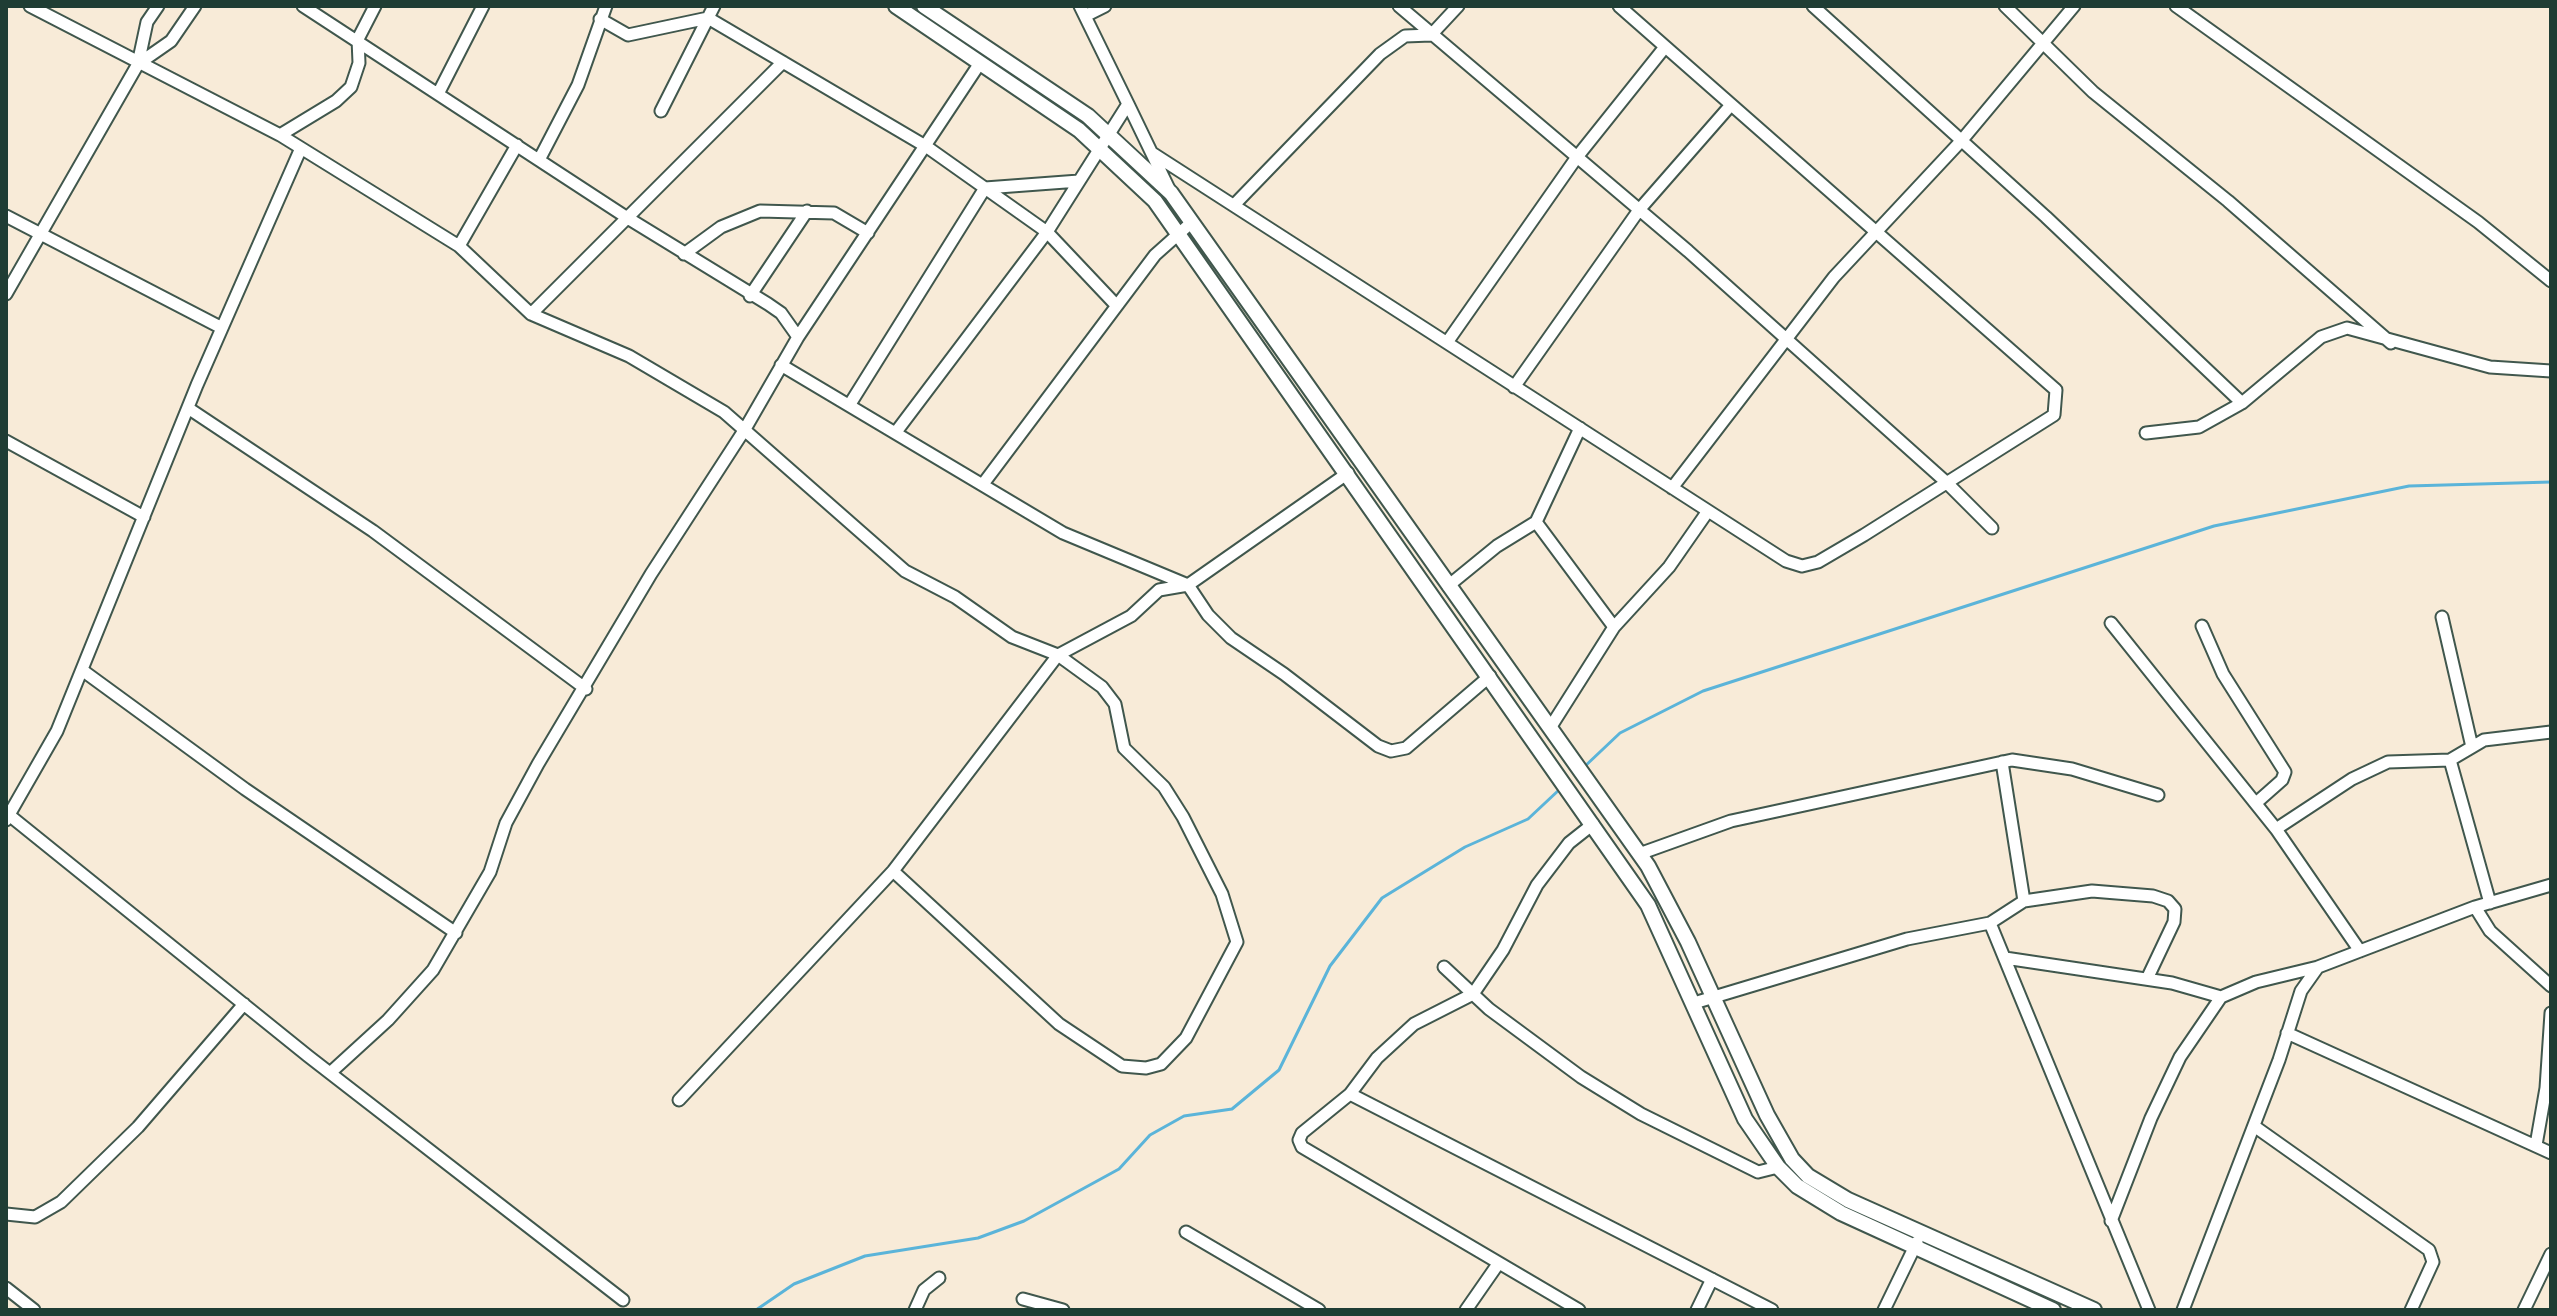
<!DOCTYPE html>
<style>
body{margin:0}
#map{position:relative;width:2557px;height:1316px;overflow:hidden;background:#f8ebd8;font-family:Cardo,serif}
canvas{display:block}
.frame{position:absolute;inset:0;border:8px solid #1f3d34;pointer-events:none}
</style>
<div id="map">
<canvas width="2557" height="1316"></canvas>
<div class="frame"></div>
</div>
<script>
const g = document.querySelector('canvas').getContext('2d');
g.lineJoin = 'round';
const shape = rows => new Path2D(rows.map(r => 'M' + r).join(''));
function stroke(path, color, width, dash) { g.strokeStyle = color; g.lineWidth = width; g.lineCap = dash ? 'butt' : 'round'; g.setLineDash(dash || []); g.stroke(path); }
stroke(shape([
 [1583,768,1620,733,1703,691,2214,526,2409,486,2551,482],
 [756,1310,794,1284,865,1256,978,1238,1024,1221,1119,1169,1150,1135,1184,1116,1232,1109,1279,1070,1330,966,1382,898,1465,847,1528,819,1560,789]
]), '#5bb4d9', 3);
const minor = shape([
 [30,6,280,135,459,246,531,314,629,356,724,412,905,571,955,597,1012,637,1058,655,1102,687,1115,704,1124,748,1164,787,1183,817,1222,894,1237,942,1186,1038,1161,1064,1146,1068,1122,1066,1059,1024,893,871],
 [303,6,626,217,768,304,781,313,798,337],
 [1399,6,1688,251,1946,482,1992,528],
 [1813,6,2046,217,2242,403],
 [2005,6,2093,92,2228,201,2391,343],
 [2176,6,2478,222,2551,281],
 [1085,16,1105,6],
 [600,19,628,35,708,18,927,147,1047,232,1116,305],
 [138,64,171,41,195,6],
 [439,92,483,6],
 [1128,104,1169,189],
 [661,111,714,6],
 [280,135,336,101,351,87,359,63,358,39,375,6],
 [1152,153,1786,561,1802,566,1818,562,1864,535,2054,415,2056,390,1619,6],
 [539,160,578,85,606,6],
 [1235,204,1380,54,1405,36,1431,35,1458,6],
 [6,216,222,328],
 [459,246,517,145],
 [684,254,721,227,760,211,834,213,868,233],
 [6,294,138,64,147,22,158,6],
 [750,296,807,211],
 [531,314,783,62],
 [1448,341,1577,157,1665,47],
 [781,365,1063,533,1188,585,1208,615,1231,638,1284,674,1378,746,1391,751,1406,748,1490,676],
 [1514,387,1639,210,1730,106],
 [850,404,985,188,1079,181],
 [188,408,373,531,586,689],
 [1580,428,1536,522,1614,627],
 [896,432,1047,232,1128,104,1080,6],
 [2146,433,2199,427,2242,403,2321,337,2347,328,2490,367,2551,371],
 [6,441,144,517],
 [983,484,1155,255,1192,222],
 [1672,488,1834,277,1962,140,2074,6],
 [1448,586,1497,546,1536,522],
 [2442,617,2472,747],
 [2111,623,2276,829,2360,951],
 [2202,626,2223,674,2285,772,2282,780,2256,803],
 [82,670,245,789,456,933],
 [1550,728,1614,627,1669,567,1708,511],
 [2450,760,2490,903],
 [2002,762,2024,901],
 [9,815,308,1056,623,1300],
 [6,820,57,731,197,385,301,148],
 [2276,829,2352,779,2388,762,2450,760,2484,740,2551,732],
 [1639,854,1731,821,2012,760,2072,769,2158,795],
 [2475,907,2490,931,2551,986],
 [1990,923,2149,1310],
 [2005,958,2172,983,2221,997],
 [1444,967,1489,1009,1581,1077,1641,1114,1758,1172,1778,1167],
 [1694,1003,1907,939,1990,923,2024,901,2092,891,2153,896,2168,901,2175,909,2174,922,2147,979],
 [2287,1033,2551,1153],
 [330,1073,388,1020,433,970,490,872,506,823,538,764,651,574,745,429,798,337,980,63],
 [1350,1094,1772,1310],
 [679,1100,893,871,1058,655,1131,616,1159,590,1188,585,1348,473],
 [2254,1126,2429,1250,2433,1262,2411,1310],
 [2536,1145,2546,1088,2551,1013],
 [6,1214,35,1217,61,1202,138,1127,244,1004],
 [2111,1221,2151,1118,2180,1057,2221,997,2256,982,2318,967],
 [1186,1232,1319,1310],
 [6,1288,34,1310],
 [1023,1299,1063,1310],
 [915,1310,924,1290,939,1278],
 [1466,1310,1498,1264],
 [1579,1310,1302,1147,1299,1140,1302,1133,1350,1094,1377,1058,1414,1024,1473,994,1503,950,1537,885,1569,843,1593,824],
 [1697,1310,1712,1279],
 [1884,1310,1917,1242],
 [2183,1310,2279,1060,2301,991,2318,967,2475,907,2551,885],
 [2524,1310,2551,1254]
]);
const major = shape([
 [896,6,1079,130,1155,201,1648,905,1745,1119,1778,1167,1797,1186,1841,1213,2053,1310],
 [924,6,1088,116,1171,193,1648,866,1688,942,1767,1115,1792,1159,1808,1176,1848,1200,2094,1310]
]);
stroke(minor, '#40574d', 15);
stroke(major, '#40574d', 18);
stroke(minor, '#fff', 11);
stroke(major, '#fff', 14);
</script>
